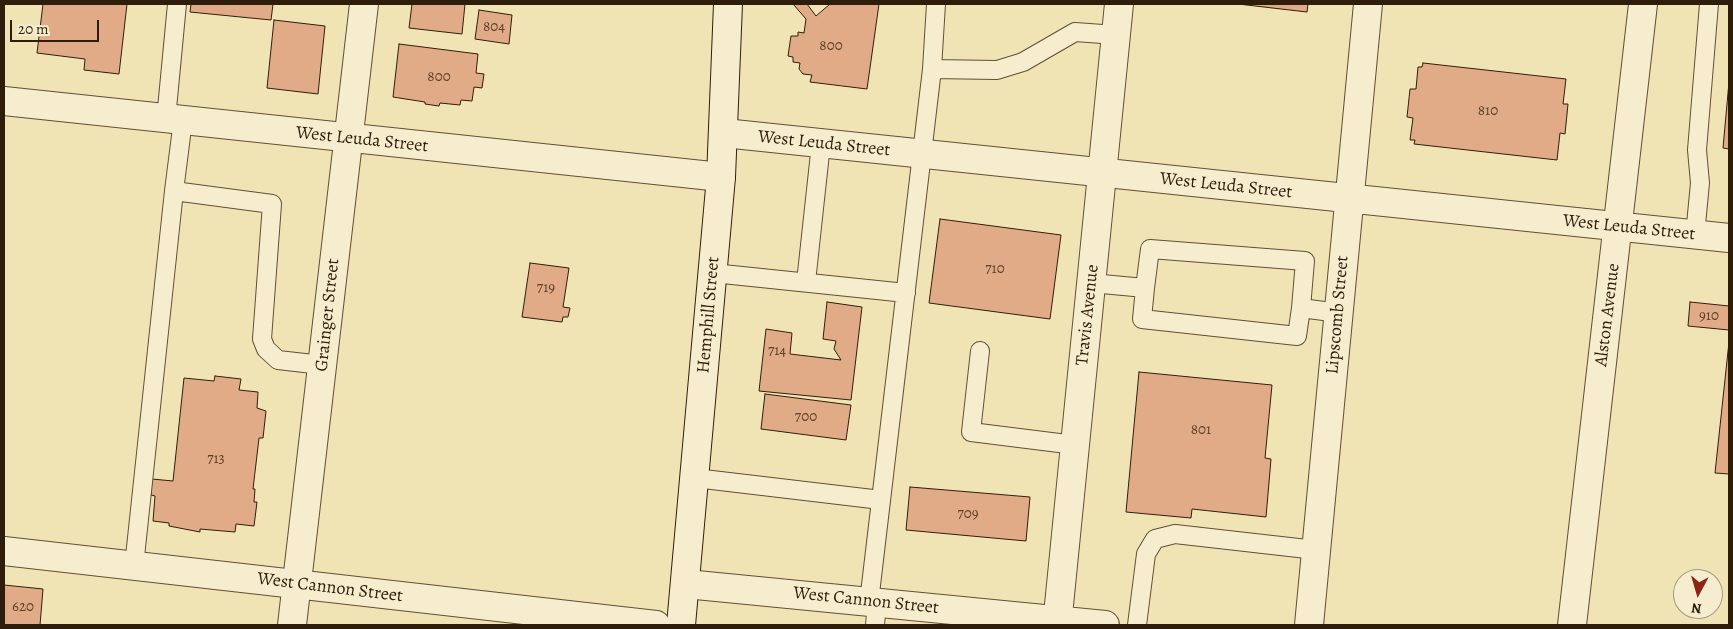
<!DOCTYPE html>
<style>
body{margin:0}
#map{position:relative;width:1733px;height:629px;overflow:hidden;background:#f1e4b4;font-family:Alegreya,serif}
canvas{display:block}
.frame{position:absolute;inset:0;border:5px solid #2f1d0b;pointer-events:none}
.north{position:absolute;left:1673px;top:569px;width:50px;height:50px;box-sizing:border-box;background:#f6edce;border:1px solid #a69a80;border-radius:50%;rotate:186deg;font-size:14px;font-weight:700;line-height:20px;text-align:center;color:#2f1d0b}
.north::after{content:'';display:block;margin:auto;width:18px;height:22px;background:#8f2418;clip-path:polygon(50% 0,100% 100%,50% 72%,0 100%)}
.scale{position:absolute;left:10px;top:20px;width:89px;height:22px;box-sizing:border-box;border:2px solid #2f1d0b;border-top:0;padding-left:6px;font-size:15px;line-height:18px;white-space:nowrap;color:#2f1d0b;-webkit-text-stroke:4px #f6edce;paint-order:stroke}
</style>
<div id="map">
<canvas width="1733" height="629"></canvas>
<div class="frame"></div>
<div class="north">N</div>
<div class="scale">20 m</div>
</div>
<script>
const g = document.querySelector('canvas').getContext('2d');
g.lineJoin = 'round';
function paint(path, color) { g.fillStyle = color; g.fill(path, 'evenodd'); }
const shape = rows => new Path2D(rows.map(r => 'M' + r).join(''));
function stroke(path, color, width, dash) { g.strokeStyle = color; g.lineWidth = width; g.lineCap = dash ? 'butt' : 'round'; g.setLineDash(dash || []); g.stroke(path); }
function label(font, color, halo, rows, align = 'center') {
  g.font = font + ' Alegreya,serif'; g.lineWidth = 4.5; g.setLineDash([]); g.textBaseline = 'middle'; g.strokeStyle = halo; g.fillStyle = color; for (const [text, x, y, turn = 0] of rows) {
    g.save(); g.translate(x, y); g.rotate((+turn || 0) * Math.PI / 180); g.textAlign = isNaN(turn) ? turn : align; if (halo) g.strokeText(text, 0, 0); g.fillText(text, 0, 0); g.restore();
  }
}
const building = shape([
 [43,4,127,4,119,74,84,70,85,59,37,53,43,4],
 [191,4,273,4,271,20,190,12,191,4],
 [412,4,465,4,462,34,409,28,412,4],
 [793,4,807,4,816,16,830,4,879,4,867,89,810,82,812,75,803,74,799,69,800,63,793,62,793,57,788,56,791,36,798,36,798,32,804,33,806,19,793,4],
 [1238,4,1308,4,1307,12,1238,4],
 [479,10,512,15,509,44,475,39,479,10],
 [274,20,325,26,318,94,267,88,274,20],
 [399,44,478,54,476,73,484,74,482,88,474,87,472,101,461,100,460,105,440,103,439,106,425,104,425,102,393,97,399,44],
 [1423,63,1566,79,1563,104,1568,104,1565,134,1560,133,1557,160,1414,144,1415,140,1410,140,1413,118,1407,117,1410,89,1416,89,1418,67,1422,67,1423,63],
 [1729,82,1729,149,1723,148,1729,82],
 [940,219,1061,235,1050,319,929,303,940,219],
 [530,263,569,268,563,307,570,308,568,317,563,317,562,322,522,317,530,263],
 [827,302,862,307,851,400,759,391,766,329,792,333,790,354,841,360,834,349,836,341,823,339,827,302],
 [1690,302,1729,306,1729,330,1688,326,1690,302],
 [1729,342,1729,474,1715,473,1729,342],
 [1139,372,1272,385,1265,458,1271,459,1266,517,1192,509,1191,518,1126,512,1139,372],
 [215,376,241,379,239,390,258,392,257,408,266,411,263,438,259,438,253,489,255,489,254,502,257,502,254,526,236,524,235,532,200,529,200,532,169,526,169,523,153,521,155,496,151,495,152,479,173,481,184,378,214,381,215,376],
 [765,394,851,405,846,440,761,429,765,394],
 [910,487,1030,497,1026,541,906,530,910,487],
 [4,585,43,589,40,625,4,625,4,585]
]);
paint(building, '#e2ab87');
stroke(building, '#2f1d0b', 1);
const lane = shape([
 [932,69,936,4],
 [166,119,177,4],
 [183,120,174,191,272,204,262,339,266,349,278,360,322,365],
 [1695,235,1700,183,1697,150,1709,4],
 [713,273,906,293],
 [806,282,821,144],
 [1091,283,1145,288,1142,319,1297,336,1301,308,1339,313],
 [1145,288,1150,249,1305,261,1301,308],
 [980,351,971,432,1075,445],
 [695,478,881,500],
 [134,566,174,191],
 [869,602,932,69,997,70,1023,62,1075,32,1116,35],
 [875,625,877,602],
 [1137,625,1146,554,1155,539,1175,534,1316,550]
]);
const street = shape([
 [4,101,721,177],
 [724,133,1729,238],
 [4,551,656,625],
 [686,584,1105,625],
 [292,625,364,4],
 [1057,625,1119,4],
 [1309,625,1368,4],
 [1572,625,1643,4]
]);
const secondary = shape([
 [681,625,721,177,728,4]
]);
stroke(lane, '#604f35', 20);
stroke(street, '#604f35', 30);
stroke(secondary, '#2f1d0b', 30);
stroke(lane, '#f6edce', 18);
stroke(street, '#f6edce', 28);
stroke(secondary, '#f6edce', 28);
label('15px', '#5c402a', null, [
 ["804",494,27],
 ["800",831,46],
 ["800",439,77],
 ["810",1488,111],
 ["710",995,269],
 ["719",546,288],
 ["910",1709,316],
 ["714",777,351],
 ["700",806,417],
 ["801",1201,430],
 ["713",216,459],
 ["709",968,514],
 ["620",23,607]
]);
label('18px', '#2f1d0b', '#f6edce', [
 ["West Leuda Street",362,140,6],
 ["West Leuda Street",824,144,6],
 ["West Leuda Street",1226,186,6],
 ["West Leuda Street",1629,228,6],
 ["Grainger Street",328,315,-84],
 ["Hemphill Street",709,315,-85],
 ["Travis Avenue",1088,315,-84],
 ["Lipscomb Street",1338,315,-85],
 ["Alston Avenue",1608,315,-83],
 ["West Cannon Street",330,588,7],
 ["West Cannon Street",866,601,6]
]);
</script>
